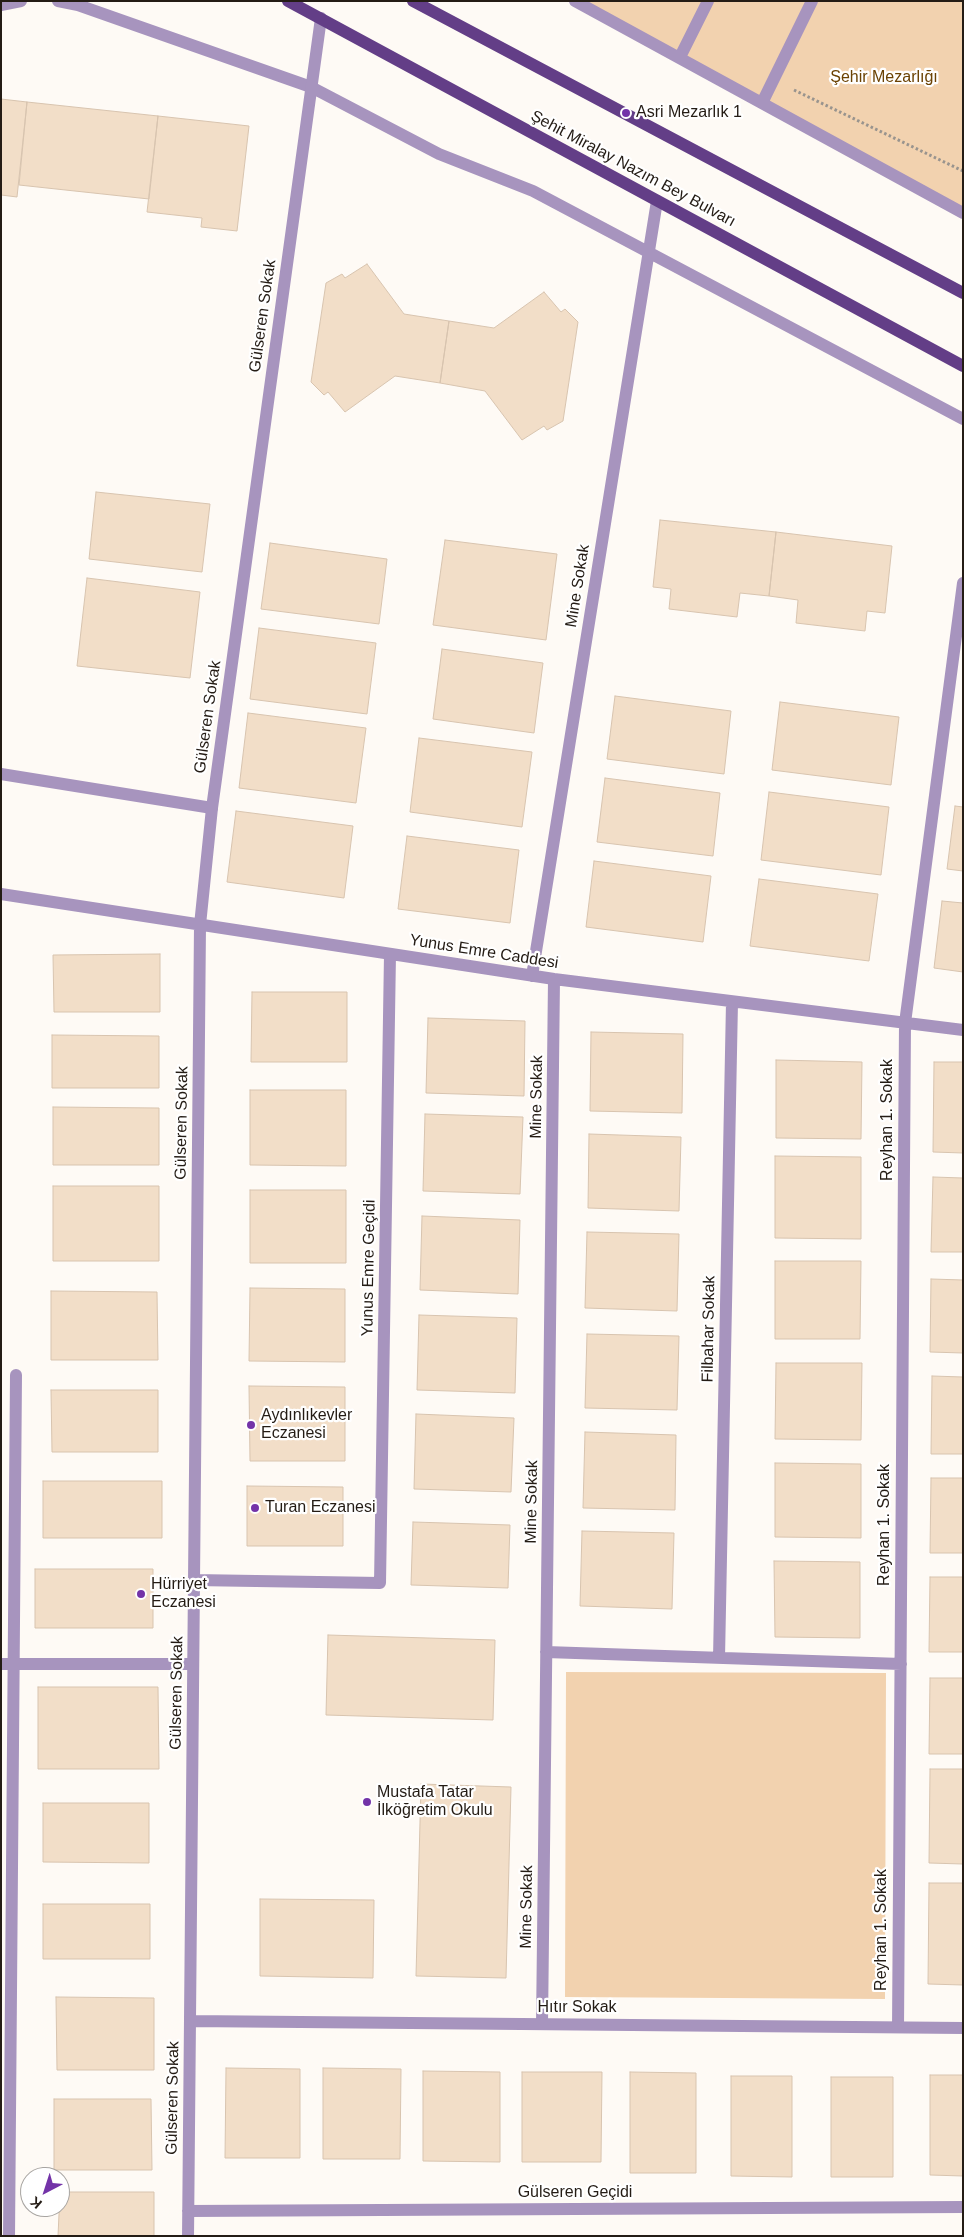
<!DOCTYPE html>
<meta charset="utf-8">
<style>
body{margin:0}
#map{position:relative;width:964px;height:2237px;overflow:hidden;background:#fefaf5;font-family:Helvetica,sans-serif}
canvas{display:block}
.frame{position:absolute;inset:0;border:2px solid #241c15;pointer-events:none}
.north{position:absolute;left:20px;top:2167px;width:50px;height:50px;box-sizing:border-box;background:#fff;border:1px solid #a7a4a1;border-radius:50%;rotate:220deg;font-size:14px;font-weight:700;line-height:20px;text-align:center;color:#241c15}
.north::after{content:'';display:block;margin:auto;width:18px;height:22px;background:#7333a8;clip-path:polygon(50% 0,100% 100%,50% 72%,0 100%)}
</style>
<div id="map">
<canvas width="964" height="2237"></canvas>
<div class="frame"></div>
<div class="north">K</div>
</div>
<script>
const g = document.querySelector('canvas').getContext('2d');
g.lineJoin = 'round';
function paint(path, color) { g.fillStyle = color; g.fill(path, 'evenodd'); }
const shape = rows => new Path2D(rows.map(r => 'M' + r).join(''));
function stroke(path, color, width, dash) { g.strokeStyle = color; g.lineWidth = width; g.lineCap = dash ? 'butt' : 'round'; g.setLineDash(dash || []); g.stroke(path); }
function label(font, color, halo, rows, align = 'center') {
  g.font = font + ' Helvetica,sans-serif'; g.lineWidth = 4.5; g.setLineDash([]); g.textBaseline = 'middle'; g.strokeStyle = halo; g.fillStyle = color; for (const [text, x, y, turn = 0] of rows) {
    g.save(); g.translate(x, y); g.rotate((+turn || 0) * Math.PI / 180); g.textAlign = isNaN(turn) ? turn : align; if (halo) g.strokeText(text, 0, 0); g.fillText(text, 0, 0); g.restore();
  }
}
paint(shape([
 [585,1,963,1,963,210],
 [566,1672,886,1673,885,1999,565,1997]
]), '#f2d2af');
const building = shape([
 [1,99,27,102,17,197,1,195,1,99],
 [27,102,158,116,149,199,19,185,27,102],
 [158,116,249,126,237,231,201,227,202,218,147,212,158,116],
 [367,264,404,314,449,321,440,383,395,376,345,412,328,392,324,395,311,382,326,283,342,274,345,278,367,264],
 [544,292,561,312,565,309,578,322,563,421,547,430,544,426,522,440,485,391,440,383,449,321,494,328,544,292],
 [96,492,210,504,202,572,89,559,96,492],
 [660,520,776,532,769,596,740,593,737,617,669,609,671,589,653,587,660,520],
 [776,532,892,546,885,613,867,611,865,631,796,623,798,600,769,596,776,532],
 [445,540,557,554,546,640,433,625,445,540],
 [270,543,387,559,379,624,261,609,270,543],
 [87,578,200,592,190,678,77,666,87,578],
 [259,628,376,643,367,714,250,699,259,628],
 [442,649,543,663,534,733,433,719,442,649],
 [615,696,731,711,724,774,607,759,615,696],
 [780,702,899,717,891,785,772,770,780,702],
 [248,713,366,728,356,803,239,788,248,713],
 [419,738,532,752,522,827,410,812,419,738],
 [605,778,720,793,713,856,597,842,605,778],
 [769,792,889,807,881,875,761,860,769,792],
 [955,806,963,807,963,871,947,869,955,806],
 [236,811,353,826,344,898,227,882,236,811],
 [407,836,519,850,510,923,398,909,407,836],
 [594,861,711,876,703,942,586,927,594,861],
 [759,879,878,894,869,961,750,946,759,879],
 [942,901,963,903,963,972,934,968,942,901],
 [160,954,160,1012,54,1012,53,955,160,954],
 [252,992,347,992,347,1062,251,1062,252,992],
 [428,1018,525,1021,524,1096,426,1093,428,1018],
 [591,1032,683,1034,682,1113,590,1111,591,1032],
 [52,1035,159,1036,159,1088,52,1088,52,1035],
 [776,1060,862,1062,861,1139,776,1138,776,1060],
 [934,1062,963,1062,963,1153,933,1152,934,1062],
 [250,1090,346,1090,346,1166,250,1165,250,1090],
 [53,1107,159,1108,159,1165,53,1165,53,1107],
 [425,1114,523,1117,520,1194,423,1191,425,1114],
 [589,1134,681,1137,679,1211,588,1208,589,1134],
 [775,1156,861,1157,861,1239,775,1238,775,1156],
 [933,1177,963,1178,963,1252,931,1252,933,1177],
 [53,1186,159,1186,159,1261,53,1261,53,1186],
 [250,1190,346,1190,346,1263,250,1263,250,1190],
 [422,1216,520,1220,518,1294,420,1290,422,1216],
 [587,1232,679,1234,677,1311,585,1308,587,1232],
 [775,1261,861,1261,860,1339,775,1339,775,1261],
 [931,1279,963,1280,963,1353,930,1352,931,1279],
 [250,1288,345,1289,345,1362,249,1361,250,1288],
 [51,1291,157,1292,158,1360,51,1360,51,1291],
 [419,1315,517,1318,515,1393,417,1390,419,1315],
 [587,1334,679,1336,677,1410,585,1408,587,1334],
 [776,1363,862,1363,861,1440,775,1439,776,1363],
 [932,1376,963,1377,963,1454,931,1454,932,1376],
 [249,1386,345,1387,345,1461,250,1461,249,1386],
 [51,1390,158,1390,158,1452,52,1452,51,1390],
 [416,1414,514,1418,511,1492,414,1489,416,1414],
 [585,1432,676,1435,675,1510,583,1508,585,1432],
 [775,1463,861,1464,861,1538,775,1537,775,1463],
 [931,1478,963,1478,963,1553,930,1553,931,1478],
 [43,1481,162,1481,162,1538,43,1538,43,1481],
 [247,1486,343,1487,343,1546,247,1546,247,1486],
 [413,1522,510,1525,508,1588,411,1585,413,1522],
 [582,1531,674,1533,672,1609,580,1606,582,1531],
 [774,1561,860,1562,860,1638,775,1637,774,1561],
 [35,1569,153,1569,153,1628,35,1628,35,1569],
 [930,1577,963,1577,963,1652,929,1652,930,1577],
 [328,1635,495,1640,493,1720,326,1715,328,1635],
 [930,1678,963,1678,963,1754,929,1754,930,1678],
 [38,1687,158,1687,159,1769,38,1769,38,1687],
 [930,1769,963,1769,963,1864,929,1863,930,1769],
 [421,1784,511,1787,506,1978,416,1976,421,1784],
 [43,1803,149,1803,149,1863,43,1862,43,1803],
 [929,1883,963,1883,963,1985,928,1984,929,1883],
 [260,1899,374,1900,373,1978,260,1976,260,1899],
 [43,1904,150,1904,150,1959,43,1959,43,1904],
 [56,1997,154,1998,154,2070,57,2070,56,1997],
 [226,2068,300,2069,300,2158,225,2158,226,2068],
 [323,2068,401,2069,400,2159,323,2159,323,2068],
 [423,2071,500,2072,500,2162,423,2161,423,2071],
 [522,2072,602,2072,601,2162,522,2162,522,2072],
 [630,2072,696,2073,696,2173,630,2173,630,2072],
 [930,2075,963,2075,963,2176,930,2175,930,2075],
 [731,2076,792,2076,792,2177,731,2176,731,2076],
 [831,2077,893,2077,893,2177,831,2177,831,2077],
 [54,2099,151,2099,152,2170,54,2170,54,2099],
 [60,2192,154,2192,154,2236,58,2236,60,2192]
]);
paint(building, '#f2dec8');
stroke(building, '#d8c4af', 1);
stroke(shape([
 [794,90,963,171]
]), '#99948e', 3, [2.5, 2.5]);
stroke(shape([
 [58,1,78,5,311,87],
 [1,5,21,1],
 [1,774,212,808]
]), '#a794be', 12);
stroke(shape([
 [575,1,963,213],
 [680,57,708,1],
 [311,87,439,154,533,191,963,419],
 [762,103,812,1],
 [1,894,554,979,963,1030],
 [532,976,657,201],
 [194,1580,380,1583,390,954],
 [546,1652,901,1664],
 [719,1658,732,1002],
 [1,1664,193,1664],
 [190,2021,963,2028],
 [542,2024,554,979],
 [898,2027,905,1023,963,583],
 [188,2211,963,2207],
 [9,2236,16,1375],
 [188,2236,200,925,212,808,321,18]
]), '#a794be', 12);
stroke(shape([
 [288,1,963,366],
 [413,1,963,293]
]), '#633e87', 12);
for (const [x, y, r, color] of [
 [626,113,5,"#7333a8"],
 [251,1425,5,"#7333a8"],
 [255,1508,5,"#7333a8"],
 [141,1594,5,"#7333a8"],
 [367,1802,5,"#7333a8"]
]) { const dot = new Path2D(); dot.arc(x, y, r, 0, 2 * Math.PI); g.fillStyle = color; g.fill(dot); stroke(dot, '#fff', 2); }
label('16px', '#6b4203', '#fff', [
 ["Şehir Mezarlığı",884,78]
]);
label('16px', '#241c15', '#fff', [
 ["Asri Mezarlık 1",636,113],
 ["Aydınlıkevler",261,1416],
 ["Eczanesi",261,1434],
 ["Turan Eczanesi",265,1508],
 ["Hürriyet",151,1585],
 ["Eczanesi",151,1603],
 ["Mustafa Tatar",377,1793],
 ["İlköğretim Okulu",377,1811]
], 'left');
label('16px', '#241c15', '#fff', [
 ["Şehit Miralay Nazım Bey Bulvarı",633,169,28],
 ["Gülseren Sokak",263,316,-82],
 ["Mine Sokak",578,586,-81],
 ["Gülseren Sokak",208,717,-82],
 ["Yunus Emre Caddesi",484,952,9],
 ["Mine Sokak",537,1097,-89],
 ["Reyhan 1. Sokak",888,1120,-90],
 ["Gülseren Sokak",182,1123,-89],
 ["Yunus Emre Geçidi",369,1268,-89],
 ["Filbahar Sokak",709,1329,-89],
 ["Mine Sokak",532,1502,-89],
 ["Reyhan 1. Sokak",885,1525,-90],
 ["Gülseren Sokak",177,1693,-89],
 ["Mine Sokak",527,1907,-89],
 ["Reyhan 1. Sokak",882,1930,-90],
 ["Hıtır Sokak",577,2008],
 ["Gülseren Sokak",173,2098,-89],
 ["Gülseren Geçidi",575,2193]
]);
</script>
